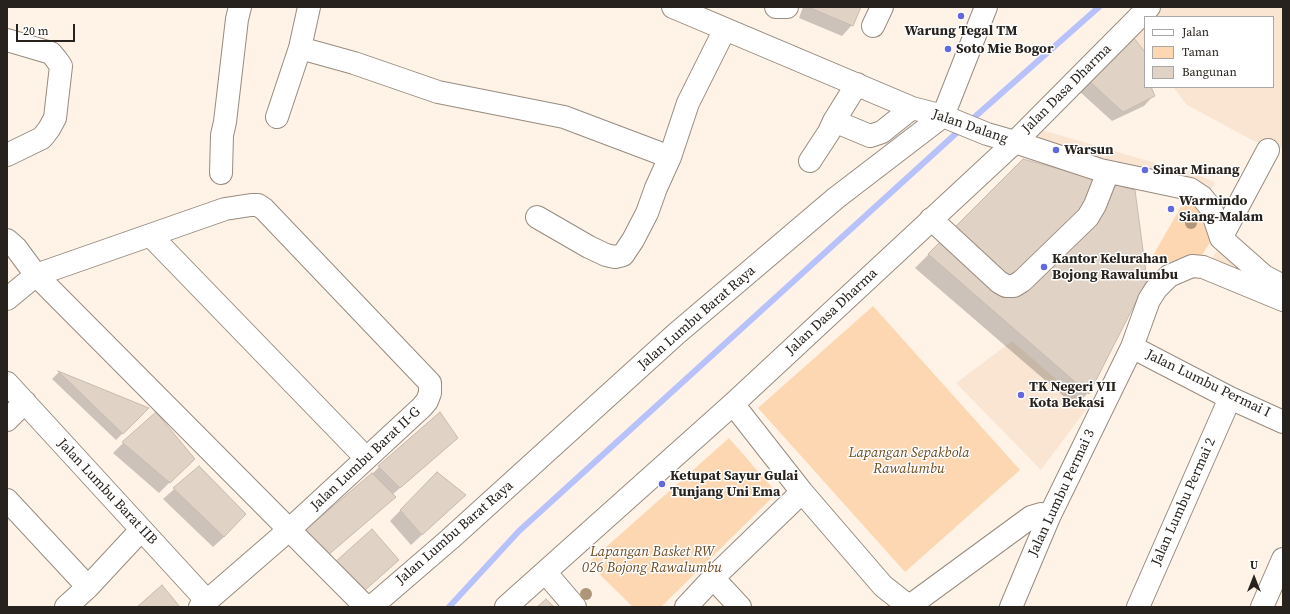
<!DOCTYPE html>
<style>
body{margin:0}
#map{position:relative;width:1290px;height:614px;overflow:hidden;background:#fff3e8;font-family:"Source Serif 4",serif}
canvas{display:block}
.frame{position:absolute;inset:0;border:8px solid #27221d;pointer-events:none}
.legend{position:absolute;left:1144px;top:16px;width:130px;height:72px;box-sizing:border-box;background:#fff;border:1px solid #a9a7a5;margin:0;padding:5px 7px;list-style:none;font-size:12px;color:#27221d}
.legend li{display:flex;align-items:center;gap:8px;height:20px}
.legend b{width:20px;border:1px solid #a9a7a5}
.north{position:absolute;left:1234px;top:558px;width:40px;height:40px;-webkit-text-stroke:3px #fff;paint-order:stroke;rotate:0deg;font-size:11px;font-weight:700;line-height:16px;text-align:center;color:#27221d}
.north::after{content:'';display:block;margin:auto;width:14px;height:18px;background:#27221d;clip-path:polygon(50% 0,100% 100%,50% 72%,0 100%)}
.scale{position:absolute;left:16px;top:24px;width:59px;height:18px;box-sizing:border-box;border:2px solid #27221d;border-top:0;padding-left:5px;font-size:12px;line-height:14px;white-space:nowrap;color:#27221d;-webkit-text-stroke:3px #fff;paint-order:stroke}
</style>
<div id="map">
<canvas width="1290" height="614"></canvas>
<div class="frame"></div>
<ul class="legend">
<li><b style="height:5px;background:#fff"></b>Jalan</li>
<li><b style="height:11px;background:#fdd7b2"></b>Taman</li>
<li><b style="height:11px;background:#e0d2c4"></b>Bangunan</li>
</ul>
<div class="north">U</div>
<div class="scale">20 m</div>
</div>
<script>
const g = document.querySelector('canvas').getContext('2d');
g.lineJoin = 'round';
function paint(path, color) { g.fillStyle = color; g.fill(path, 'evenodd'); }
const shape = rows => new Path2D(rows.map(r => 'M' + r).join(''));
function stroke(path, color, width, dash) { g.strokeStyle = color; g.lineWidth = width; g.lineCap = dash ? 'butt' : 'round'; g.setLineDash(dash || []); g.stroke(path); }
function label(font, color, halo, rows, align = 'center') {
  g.font = font + ' "Source Serif 4",serif'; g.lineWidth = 3; g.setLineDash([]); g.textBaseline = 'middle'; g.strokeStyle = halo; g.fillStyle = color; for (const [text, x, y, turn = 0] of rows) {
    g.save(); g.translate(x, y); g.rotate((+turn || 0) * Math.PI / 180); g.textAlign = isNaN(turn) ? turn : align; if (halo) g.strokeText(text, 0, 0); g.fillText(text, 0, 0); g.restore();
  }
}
paint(shape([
 [1161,7,1283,7,1283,148,1254,141,1187,105,1173,87,1273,87,1273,17,1151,17],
 [1145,24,1145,52,1133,37],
 [1042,130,1155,163,1185,170,1215,182,1206,197,1031,143],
 [1220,245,1261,276,1208,265],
 [1012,341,1088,407,1041,470,956,383]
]), '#f9e5d1');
paint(shape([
 [1189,193,1215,235,1198,261,1182,265,1152,257],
 [873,306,1020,470,905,572,758,408],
 [729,438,777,493,661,607,633,607,588,563]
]), '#fdd7b2');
paint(shape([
 [803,7,860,7,852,25,842,36,799,18],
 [1133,38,1145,54,1145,87,1150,87,1154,95,1144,106,1112,121,1079,91],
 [1023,160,1088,393,1075,406,915,268],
 [59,372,148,408,116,440,52,379],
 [457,438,392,495,384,507,316,565,369,477,379,467],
 [123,443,183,469,159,493,113,453],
 [199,467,224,537,213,547,163,499],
 [437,473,454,505,411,545,390,521]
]), '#0003');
stroke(shape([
 [969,122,1099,7],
 [449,607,519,531,962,128]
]), '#b7c1fa', 6);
const building = shape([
 [808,7,861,7,853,26,808,7],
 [1133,37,1145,52,1145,87,1151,87,1155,96,1123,112,1088,80,1133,37],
 [1023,159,1135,190,1147,280,1089,394,928,254,1023,159],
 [58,371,149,408,123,434,58,371],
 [156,412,195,459,170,483,122,442,156,412],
 [440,412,458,438,400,488,378,466,440,412],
 [199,466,246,514,224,537,173,488,199,466],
 [437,472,466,495,422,535,400,510,437,472],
 [372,473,396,497,327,556,304,531,372,473],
 [372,529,399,560,364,591,334,563,372,529],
 [162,585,180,607,137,607,162,585],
 [546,599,554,607,537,607,546,599]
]);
paint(building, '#e0d2c4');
stroke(building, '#c8baad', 1);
const minor = shape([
 [673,7,912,108,943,116,987,134,1015,142,1100,170,1190,189,1202,197,1211,208,1221,238,1264,276,1283,286],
 [776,7,787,7],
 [873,26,882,7],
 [7,40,51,53,56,59,61,66,55,118,49,129,42,138,7,155],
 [300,48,354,63,438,92,564,117,670,157],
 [277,117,300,48,309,7],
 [834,121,857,84],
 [810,161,829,132,834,121,870,136,882,132,912,108],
 [221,173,222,135,225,122,237,19,240,7],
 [537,217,589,247,606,255,615,257,623,255,633,240,647,213,656,188,670,157,688,103,725,29],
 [931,219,999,282,1006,286,1014,286,1022,281,1088,217,1095,205,1108,172],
 [151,236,366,458],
 [1221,238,1268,150],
 [7,240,16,248,36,275,366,607],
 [7,299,36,275,225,209,251,205,258,205,264,209,430,383,430,393,427,401,422,407,290,529,200,607],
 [1132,347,1230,398,1283,422],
 [7,383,207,601],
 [733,404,802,492,883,586,902,601,916,607],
 [7,420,25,402],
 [7,500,88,587],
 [545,572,575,607],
 [713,578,740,607],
 [911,605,1031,517,1041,514,1049,517],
 [66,607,88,587,141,530],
 [371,607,450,539,676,334,836,198,943,116,986,7],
 [506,607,733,404,1015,142,1149,7],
 [686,607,713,578,802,492],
 [1011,607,1049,517,1132,347,1149,300,1156,289,1169,276,1192,266,1203,267,1283,300],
 [1138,607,1230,398],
 [1262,607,1283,559]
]);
stroke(minor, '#988b7f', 24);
stroke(minor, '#fff', 22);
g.fillStyle = '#b09679';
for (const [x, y] of [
 [1191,223],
 [586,594]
]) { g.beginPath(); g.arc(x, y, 6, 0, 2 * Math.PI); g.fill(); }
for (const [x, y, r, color] of [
 [961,16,4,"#6168e0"],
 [948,49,4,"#6168e0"],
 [1056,150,4,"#6168e0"],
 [1145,170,4,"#6168e0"],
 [1171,209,4,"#6168e0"],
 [1044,267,4,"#6168e0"],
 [1021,395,4,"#6168e0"],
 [662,484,4,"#6168e0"]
]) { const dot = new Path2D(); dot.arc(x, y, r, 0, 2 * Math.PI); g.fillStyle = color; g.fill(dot); stroke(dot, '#fff', 1.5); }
label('bold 14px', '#27221d', '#fff', [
 ["Warung Tegal TM",961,31,"center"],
 ["Soto Mie Bogor",956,49],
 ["Warsun",1064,150],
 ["Sinar Minang",1153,170],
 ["Warmindo",1179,201],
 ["Siang-Malam",1179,217],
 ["Kantor Kelurahan",1052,259],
 ["Bojong Rawalumbu",1052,275],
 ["TK Negeri VII",1029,387],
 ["Kota Bekasi",1029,403],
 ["Ketupat Sayur Gulai",670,476],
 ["Tunjang Uni Ema",670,492]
], 'left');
label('14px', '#27221d', '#fff', [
 ["Jalan Dasa Dharma",1067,89,-45],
 ["Jalan Dalang",970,127,19],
 ["Jalan Dasa Dharma",832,312,-43],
 ["Jalan Lumbu Barat Raya",697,318,-41],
 ["Jalan Lumbu Permai I",1208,384,26],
 ["Jalan Lumbu Barat II-G",366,459,-43],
 ["Jalan Lumbu Barat IIB",107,492,47],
 ["Jalan Lumbu Permai 3",1062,493,-65],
 ["Jalan Lumbu Permai 2",1184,502,-66],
 ["Jalan Lumbu Barat Raya",455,533,-41]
]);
label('italic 14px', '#704a1e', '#fff', [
 ["Lapangan Sepakbola",909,453],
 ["Rawalumbu",909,469],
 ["Lapangan Basket RW",652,552],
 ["026 Bojong Rawalumbu",652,568]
]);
</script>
